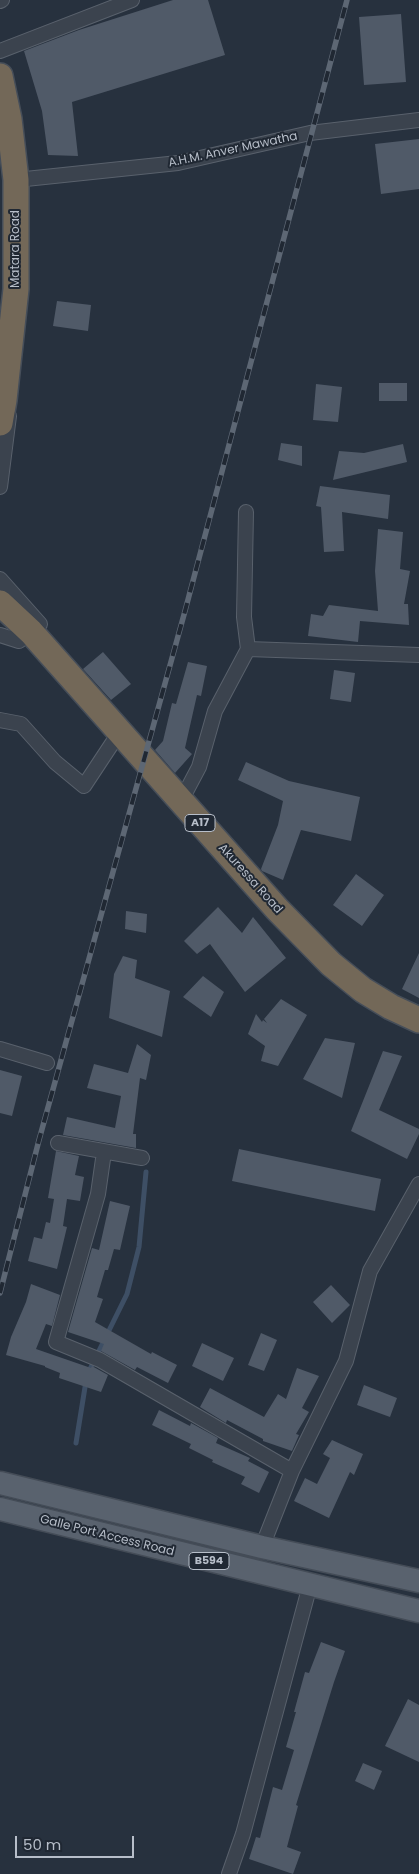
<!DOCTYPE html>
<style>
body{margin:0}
#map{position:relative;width:419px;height:1874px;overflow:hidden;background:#27313e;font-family:Poppins,sans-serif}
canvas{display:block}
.scale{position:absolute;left:15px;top:1836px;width:119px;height:22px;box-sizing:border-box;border:2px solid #b7bec9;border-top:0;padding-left:6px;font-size:15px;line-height:18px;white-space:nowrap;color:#b7bec9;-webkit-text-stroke:4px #202833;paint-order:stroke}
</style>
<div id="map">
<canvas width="419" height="1874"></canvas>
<div class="scale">50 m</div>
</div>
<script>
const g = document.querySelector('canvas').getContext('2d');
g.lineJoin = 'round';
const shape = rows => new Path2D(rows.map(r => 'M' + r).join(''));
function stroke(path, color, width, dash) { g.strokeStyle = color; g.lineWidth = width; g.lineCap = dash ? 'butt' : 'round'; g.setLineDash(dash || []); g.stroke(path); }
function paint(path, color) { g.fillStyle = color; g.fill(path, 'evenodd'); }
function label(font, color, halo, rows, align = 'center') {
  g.font = font + ' Poppins,sans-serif'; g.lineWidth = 4; g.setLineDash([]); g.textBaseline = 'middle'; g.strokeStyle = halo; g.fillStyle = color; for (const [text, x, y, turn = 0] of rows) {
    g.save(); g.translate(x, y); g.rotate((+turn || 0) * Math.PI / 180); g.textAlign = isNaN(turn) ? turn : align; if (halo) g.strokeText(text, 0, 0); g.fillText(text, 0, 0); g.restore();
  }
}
stroke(shape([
 [88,1373,127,1294,139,1247,146,1172],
 [76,1443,86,1381]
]), '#3e4f65', 5);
paint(shape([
 [173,0,208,0,225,55,72,102,78,156,48,155,42,111,24,51,79,30],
 [401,14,406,82,364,85,359,17],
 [419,139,419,189,381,194,375,144],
 [57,301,91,305,88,331,53,326],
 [379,383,407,383,407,401,379,401],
 [316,384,342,387,338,422,313,420],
 [281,443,302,446,302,466,278,460],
 [403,444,407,462,333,480,339,451,364,453],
 [320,486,390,495,388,519,342,512,344,551,324,552,321,507,316,506],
 [378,529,403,532,400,569,410,571,404,604,408,604,409,625,360,621,358,642,308,636,311,614,323,616,329,605,378,611,375,571],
 [103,652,131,684,111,700,83,669],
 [188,662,207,666,201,696,197,695,185,748,192,754,175,773,155,750,163,741,172,703,176,704],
 [334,670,355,673,351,702,330,699],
 [246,762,289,781,360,797,351,841,301,830,283,880,262,871,261,869,278,825,283,801,238,780],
 [356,874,384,895,362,926,333,905],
 [218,907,242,933,253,917,286,958,245,992,210,944,197,954,184,941],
 [126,911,147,914,146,933,125,929],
 [419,953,419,998,402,989],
 [123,956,137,960,135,978,170,991,162,1037,109,1018,114,974],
 [203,976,224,992,211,1017,183,997],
 [281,999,307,1015,278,1066,261,1061,265,1046,248,1034,256,1014,262,1022,263,1020,267,1023,264,1019],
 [325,1038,355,1043,342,1098,303,1079],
 [137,1044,151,1055,146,1080,140,1078,133,1134,136,1134,136,1148,63,1135,67,1117,115,1128,121,1096,87,1088,94,1064,128,1073],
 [383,1051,402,1056,379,1110,419,1129,419,1134,407,1159,351,1131],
 [0,1070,22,1076,12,1116,0,1113],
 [239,1149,381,1179,375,1211,232,1181],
 [56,1151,79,1156,75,1175,84,1177,80,1201,67,1199,63,1226,67,1227,57,1269,28,1261,34,1237,42,1239,46,1222,50,1223,54,1199,48,1198],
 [110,1201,130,1206,120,1250,114,1249,108,1270,105,1270,97,1297,103,1299,95,1322,151,1354,152,1352,177,1365,168,1383,137,1367,135,1370,101,1351,104,1344,68,1332,92,1248,99,1250],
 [31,1284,60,1295,52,1326,46,1324,36,1349,91,1368,92,1366,108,1375,101,1392,59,1378,60,1373,45,1367,45,1366,6,1355,11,1337,26,1302],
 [331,1285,350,1305,332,1323,313,1302],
 [261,1333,277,1340,264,1371,248,1365],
 [202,1343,234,1358,223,1381,192,1366],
 [297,1368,319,1376,302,1408,309,1412,296,1434,299,1435,292,1451,263,1441,263,1439,227,1420,226,1423,200,1407,210,1388,264,1417,278,1394,286,1399],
 [364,1385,397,1398,390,1417,357,1405],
 [159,1410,190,1426,191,1423,218,1438,216,1443,250,1458,248,1461,269,1472,259,1493,241,1484,245,1477,212,1462,213,1460,189,1448,191,1444,152,1425],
 [332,1440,363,1454,354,1475,350,1472,329,1518,294,1501,305,1478,317,1484,330,1458,323,1454],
 [321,1642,345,1651,334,1682,296,1805,298,1806,287,1847,301,1852,293,1874,249,1859,256,1837,260,1838,273,1787,282,1790,294,1750,286,1747,296,1712,294,1712,305,1672,309,1673],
 [408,1699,419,1705,419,1762,385,1746],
 [363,1763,382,1771,374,1790,355,1781]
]), '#505a68');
const street = shape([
 [0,1,2,0],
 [0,51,132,0],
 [16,180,178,163,310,133,419,120],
 [0,487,9,416],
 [0,579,40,624,19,641,0,635],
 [248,649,419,655],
 [0,720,21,724,55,762,84,786,119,733],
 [181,801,199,767,215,711,248,649,244,617,246,512],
 [0,1049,47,1063],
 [58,1143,142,1158],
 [104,1152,98,1194,56,1342,100,1360,292,1471],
 [262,1547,292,1471,346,1361,370,1271,419,1184],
 [229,1874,243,1834,310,1585]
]);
const primary = shape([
 [0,1483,262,1547,419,1581],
 [0,1509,419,1611]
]);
const highway = shape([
 [0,76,9,119,16,180,16,289,4,400,0,423],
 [0,603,31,632,277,909,331,964,363,990,391,1007,419,1020]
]);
stroke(street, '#59616c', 16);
stroke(primary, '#444c57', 25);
stroke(highway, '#464e59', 28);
stroke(street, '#3b434e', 14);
stroke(primary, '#59626e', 22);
stroke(highway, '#736858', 25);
const rail = shape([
 [0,1293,39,1140,185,611,347,0]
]);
stroke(rail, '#5d6774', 5.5);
stroke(rail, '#202833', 4, [11]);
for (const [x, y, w] of [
 [200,823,30],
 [209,1561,40]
]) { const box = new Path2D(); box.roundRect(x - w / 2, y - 8.5, w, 17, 4); g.fillStyle = '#202833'; g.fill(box); stroke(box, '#b7bec9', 1); }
label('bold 11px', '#b7bec9', null, [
 ["A17",200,823],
 ["B594",209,1561]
]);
label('12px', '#b7bec9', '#202833', [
 ["A.H.M. Anver Mawatha",233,150,-12],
 ["Matara Road",16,249,-90],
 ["Akuressa Road",250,879,48],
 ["Galle Port Access Road",107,1536,14]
]);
</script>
